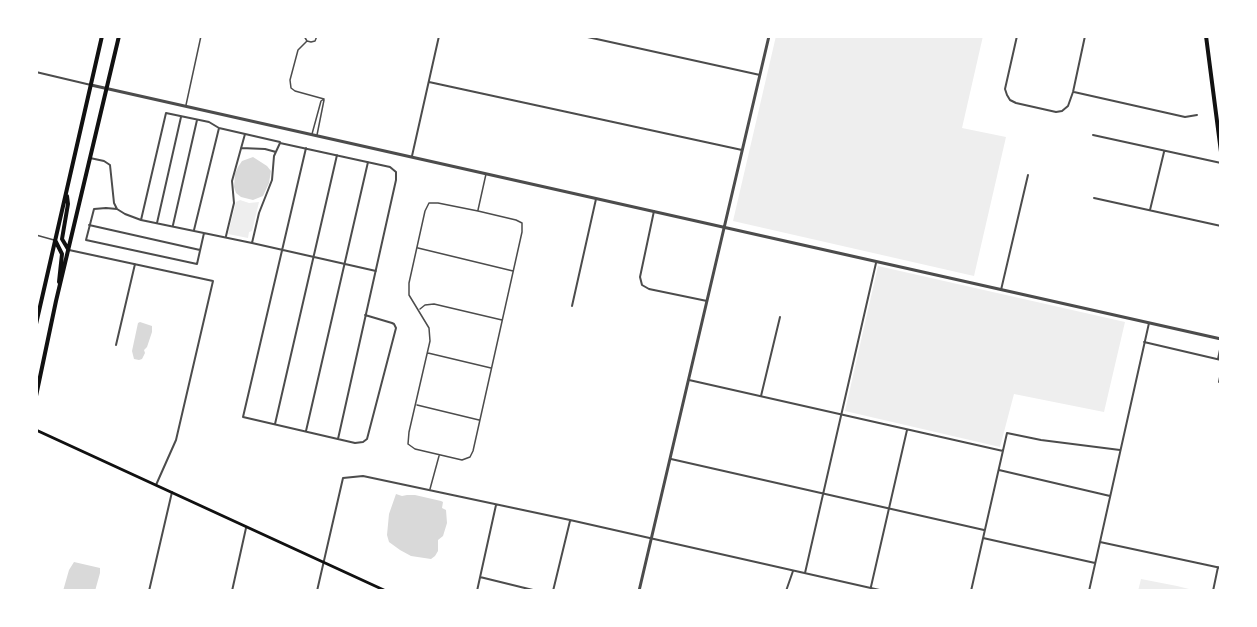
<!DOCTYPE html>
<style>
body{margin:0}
#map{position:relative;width:1257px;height:627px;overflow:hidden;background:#fff;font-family:"Roboto Condensed",sans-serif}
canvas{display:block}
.frame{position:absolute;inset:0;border:38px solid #fff;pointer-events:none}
</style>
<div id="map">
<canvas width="1257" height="627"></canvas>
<div class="frame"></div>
</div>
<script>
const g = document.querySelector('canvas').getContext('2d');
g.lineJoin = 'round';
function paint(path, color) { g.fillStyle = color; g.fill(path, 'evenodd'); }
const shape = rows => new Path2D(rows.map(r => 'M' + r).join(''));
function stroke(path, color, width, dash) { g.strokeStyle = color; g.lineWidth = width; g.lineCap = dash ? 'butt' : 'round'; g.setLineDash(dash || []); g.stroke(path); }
paint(shape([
 [776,36,983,36,962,128,1006,137,974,276,733,221],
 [240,200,249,203,259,202,252,231,249,232,248,238,228,234,236,202],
 [878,266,1125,322,1104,412,1014,394,1000,447,845,411],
 [1141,579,1177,586,1197,591,1138,591]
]), '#eee');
paint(shape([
 [253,157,267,166,271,171,269,183,263,196,253,200,241,197,236,193,234,187,235,174,238,167,242,161],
 [140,322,152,326,152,332,147,347,144,350,145,353,142,359,139,360,134,359,132,351,138,323],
 [396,494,402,496,407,495,415,495,441,501,443,502,442,508,446,510,447,523,443,536,438,540,438,551,435,556,431,559,411,556,400,550,389,542,387,535,389,514],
 [74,562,100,568,100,573,95,591,63,591,69,570]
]), '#d9d9d9');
stroke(shape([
 [304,36,307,41,311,42,315,41,317,36],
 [307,41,298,50,290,80,291,88,295,91,324,99],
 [186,105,201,36],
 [312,134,321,101,324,99],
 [317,135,324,100],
 [429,203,438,203,478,211,516,220,522,223,522,232,473,451,470,457,462,460,415,449,408,444,409,432,430,341,429,328,409,295,409,283,425,211,429,203],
 [478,210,486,174],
 [36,235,54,240],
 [418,248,513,271],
 [420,309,425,305,434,304,502,320],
 [428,353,491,368],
 [417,405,479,420],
 [430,489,439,456]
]), '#4c4c4c', 1.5);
stroke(shape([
 [583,36,760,75],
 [1017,36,1005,89,1007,95,1010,100,1016,103,1056,112,1062,111,1068,106,1073,92,1085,36],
 [36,72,91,85],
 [429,82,742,150],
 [1074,92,1185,117,1197,115],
 [1093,135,1221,163],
 [241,148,265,149,276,152],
 [306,148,243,417,355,443,363,442,367,439,396,328,394,324,392,323,365,315],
 [412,156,439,36],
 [90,158,104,161,110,165,114,203,117,209,125,214,141,220,252,243,376,271],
 [1094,198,1221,226],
 [117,209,106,208,94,209,86,240,197,264,204,233],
 [1150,210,1164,152],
 [654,211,640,277,642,285,649,289,707,301],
 [141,220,166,113,209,122,219,128,280,142],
 [157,223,181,117],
 [89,225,200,250],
 [173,225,197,120],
 [194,230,219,128],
 [226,236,234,203,232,181,245,134],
 [252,243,259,213,272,180,274,156,280,143,390,167,396,172,396,180,338,439],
 [69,250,213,281,176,440,156,485],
 [1001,290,1028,175],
 [572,306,596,199],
 [1144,342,1221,360],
 [116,345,135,264],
 [1218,359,1221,345],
 [689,380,1003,451],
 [1219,382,1221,372],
 [761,396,780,317],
 [275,424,337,155],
 [306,431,368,162],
 [671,459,984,530],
 [999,470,1110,496],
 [983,538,1095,563],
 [1100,542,1221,568],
 [805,573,876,263],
 [480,577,537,591],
 [149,591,172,492],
 [232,591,246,528],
 [317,591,343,478,363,476,570,520,884,591],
 [477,591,496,505],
 [553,591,570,521],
 [786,591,793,571],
 [870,591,907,430],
 [971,591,1007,433,1041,440,1120,450],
 [1089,591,1149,323],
 [1213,591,1218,567]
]), '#4c4c4c', 2);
stroke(shape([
 [91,85,1221,339],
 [639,591,769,36]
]), '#4c4c4c', 3);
stroke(shape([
 [36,430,386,591]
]), '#111', 3);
stroke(shape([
 [1206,36,1221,152]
]), '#111', 4);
stroke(shape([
 [67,196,68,204,62,239,68,249],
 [55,240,62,254,59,282],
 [36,324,102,36],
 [36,396,56,301,119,36]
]), '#111', 4);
</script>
